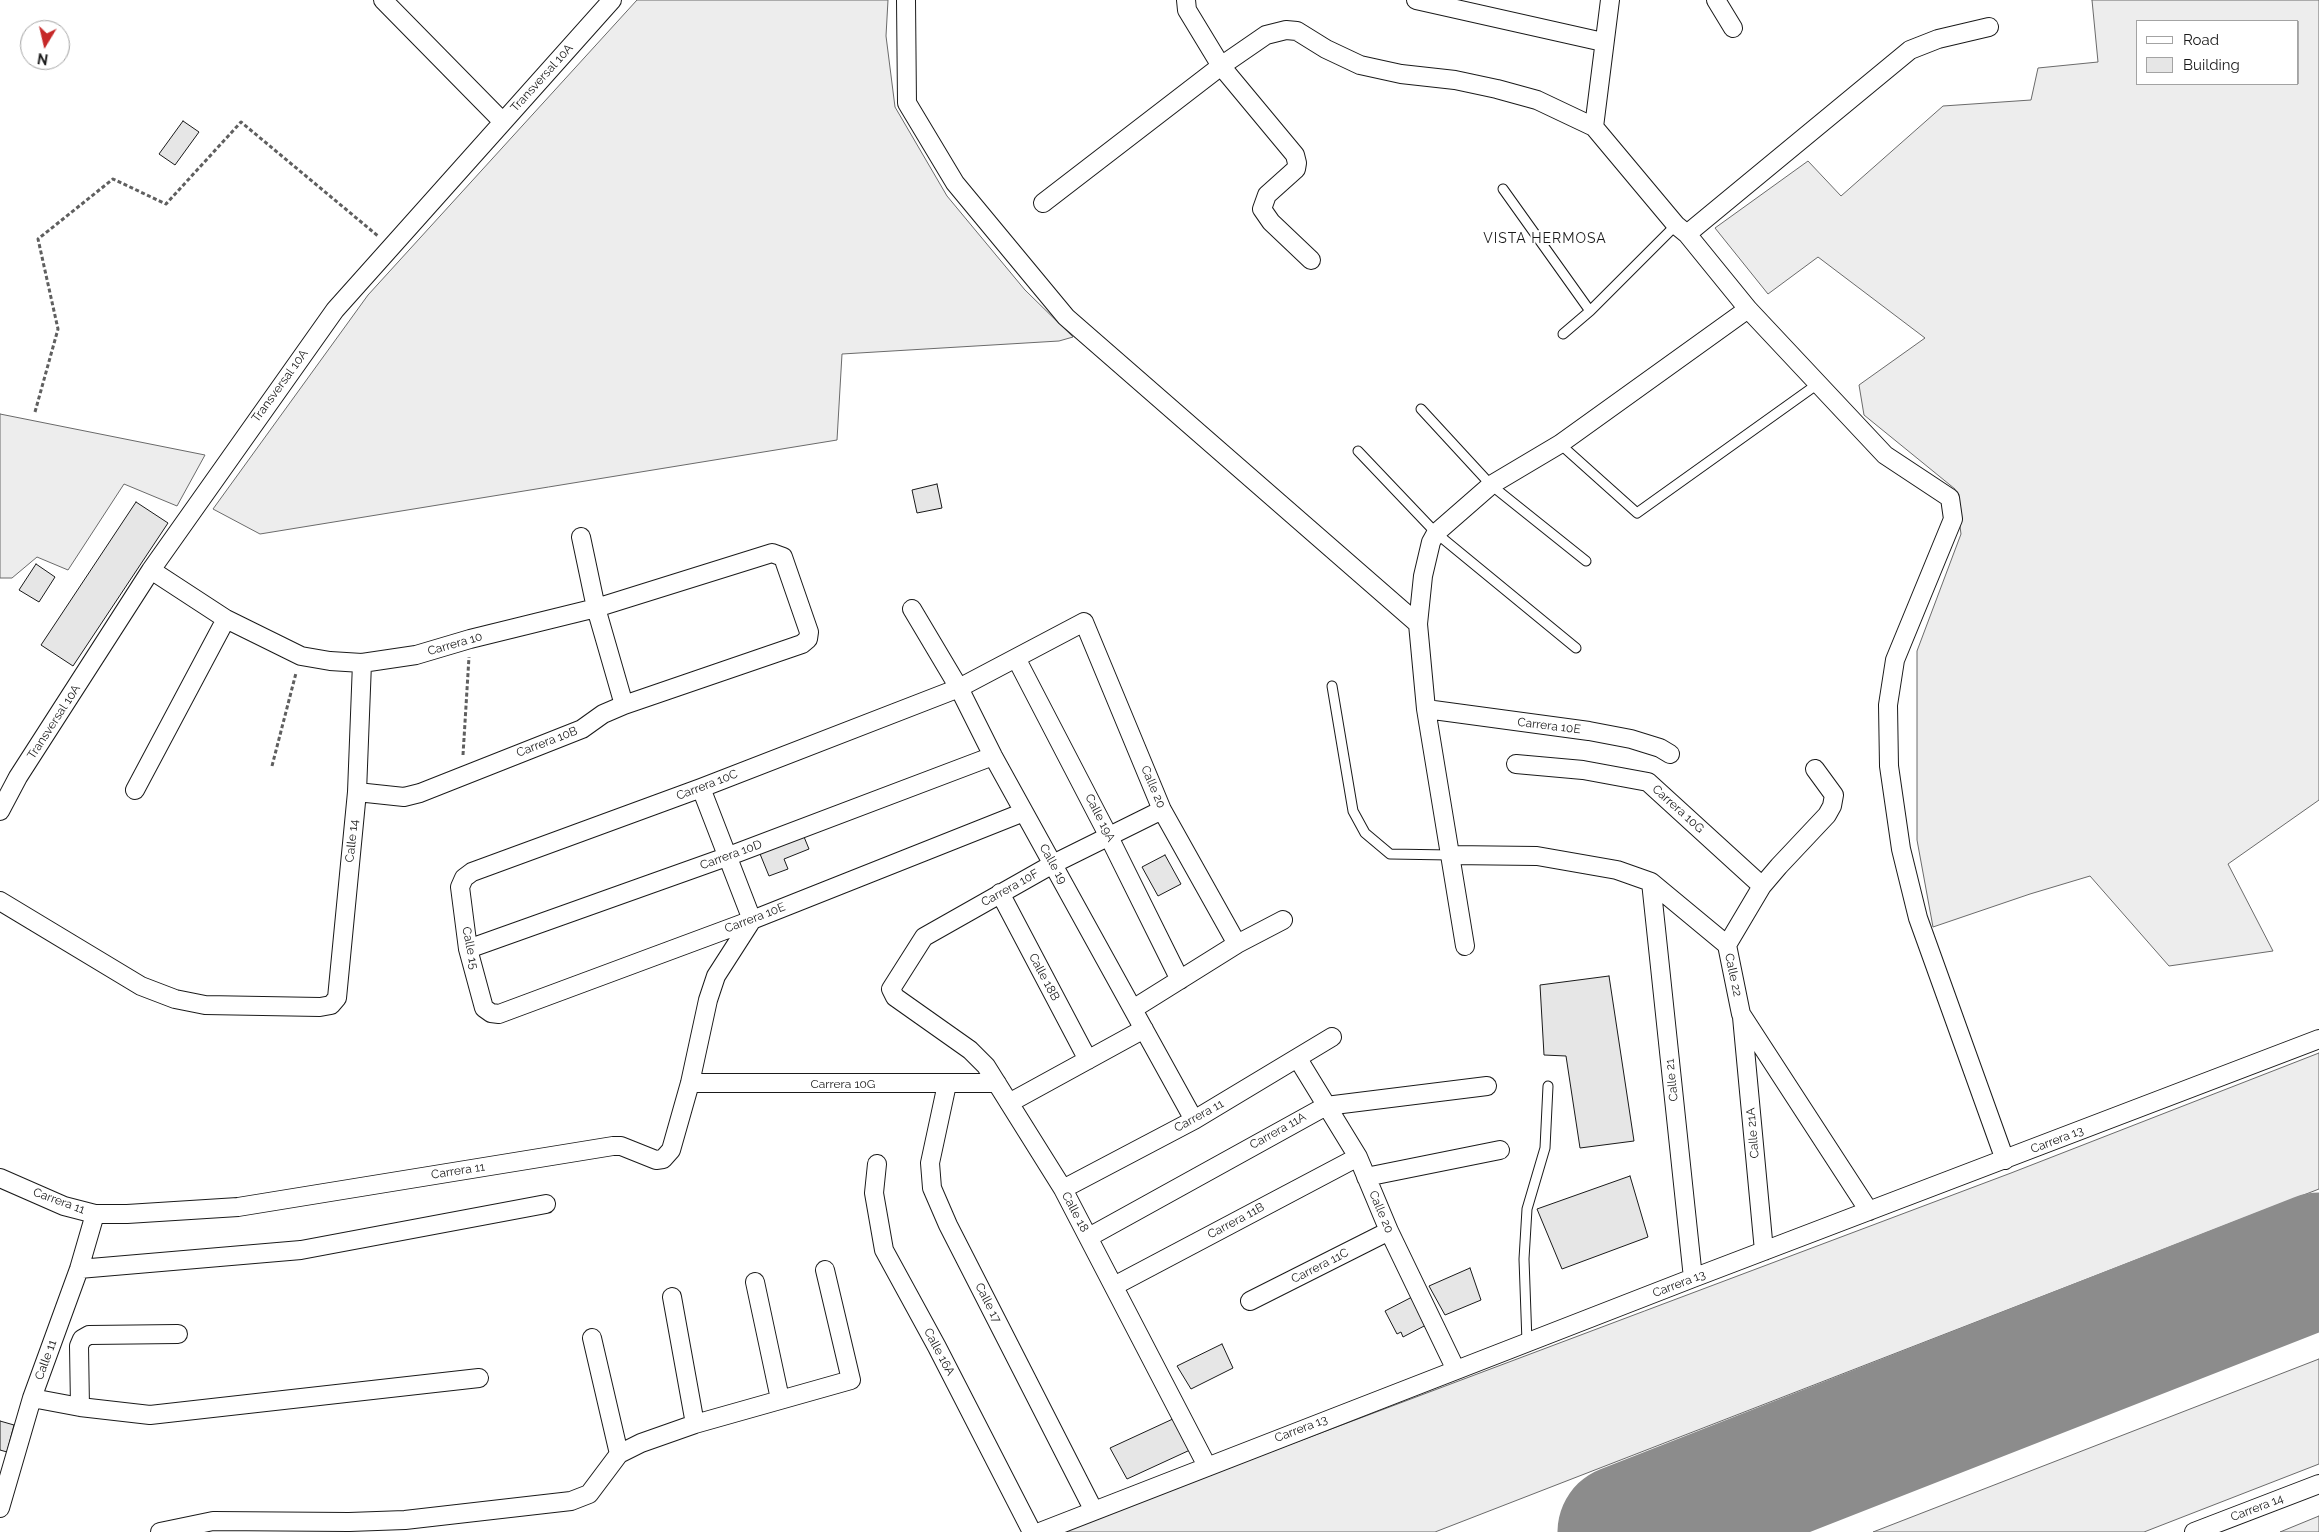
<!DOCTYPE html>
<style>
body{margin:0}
#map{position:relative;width:2319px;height:1532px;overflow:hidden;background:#fff;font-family:Raleway,sans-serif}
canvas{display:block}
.legend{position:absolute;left:2136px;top:20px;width:162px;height:65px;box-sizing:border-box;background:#fff;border:1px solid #a3a3a3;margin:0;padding:6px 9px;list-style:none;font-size:15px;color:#1a1a1a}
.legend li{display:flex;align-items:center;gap:10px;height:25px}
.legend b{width:25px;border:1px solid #a3a3a3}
.north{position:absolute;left:20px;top:20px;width:50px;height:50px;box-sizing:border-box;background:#fff;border:1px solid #a3a3a3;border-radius:50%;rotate:189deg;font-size:14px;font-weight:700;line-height:20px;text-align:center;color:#1a1a1a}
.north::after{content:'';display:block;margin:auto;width:18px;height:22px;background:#c62828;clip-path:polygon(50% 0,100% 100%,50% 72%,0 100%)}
</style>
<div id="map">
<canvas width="2319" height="1532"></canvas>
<ul class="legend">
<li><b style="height:6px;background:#fff"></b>Road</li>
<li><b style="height:14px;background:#e6e6e6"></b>Building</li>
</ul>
<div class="north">N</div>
</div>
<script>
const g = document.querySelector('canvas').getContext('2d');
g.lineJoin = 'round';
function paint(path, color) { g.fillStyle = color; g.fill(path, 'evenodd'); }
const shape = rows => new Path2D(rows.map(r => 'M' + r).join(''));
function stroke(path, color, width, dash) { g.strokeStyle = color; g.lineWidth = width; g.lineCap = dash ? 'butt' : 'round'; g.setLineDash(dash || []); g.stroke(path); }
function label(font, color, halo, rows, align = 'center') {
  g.font = font + ' Raleway,sans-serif'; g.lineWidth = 4; g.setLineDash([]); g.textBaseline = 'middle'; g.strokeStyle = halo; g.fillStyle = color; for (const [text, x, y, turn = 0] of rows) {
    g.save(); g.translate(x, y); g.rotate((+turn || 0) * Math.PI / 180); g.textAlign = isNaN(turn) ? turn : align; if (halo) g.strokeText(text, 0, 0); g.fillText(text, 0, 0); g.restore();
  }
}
const built = shape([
 [637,0,888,0,886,36,895,107,947,196,1025,290,1073,337,1059,341,842,354,837,440,260,534,213,509,368,295,637,0],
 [2092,0,2319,0,2319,800,2228,864,2273,951,2169,966,2090,876,2030,894,1933,927,1917,840,1917,651,1961,534,1955,489,1864,415,1859,385,1925,338,1818,257,1768,294,1715,228,1808,161,1841,196,1943,106,2031,100,2038,68,2098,62,2092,0],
 [2138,21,2298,21,2298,84,2138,84,2138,21],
 [0,414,205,455,177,506,124,484,68,570,37,557,12,578,0,578,0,414],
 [2319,1053,2319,1189,1435,1532,1063,1532,1278,1449,2011,1173,2319,1053],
 [2319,1359,2319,1464,2144,1532,1873,1532,2319,1359],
 [2319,1516,2319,1532,2280,1532,2319,1516]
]);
paint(built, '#ededed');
stroke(built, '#6a6a6a', 1);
stroke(shape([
 [1625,1532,2319,1260]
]), '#8c8c8c', 135);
const building = shape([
 [183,121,199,132,175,165,159,154,183,121],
 [937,484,942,508,917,513,912,490,937,484],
 [136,502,168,523,73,666,41,645,136,502],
 [36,564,55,577,39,602,19,590,36,564],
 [802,832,809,849,784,859,788,869,769,876,758,849,802,832],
 [1165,855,1181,884,1158,896,1142,867,1165,855],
 [1609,976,1634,1141,1580,1148,1566,1056,1544,1055,1540,985,1609,976],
 [1630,1176,1648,1237,1562,1269,1537,1209,1630,1176],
 [1470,1268,1481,1300,1445,1315,1429,1286,1470,1268],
 [1414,1296,1428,1324,1403,1337,1401,1332,1397,1334,1385,1311,1414,1296],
 [1222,1344,1233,1368,1191,1389,1177,1366,1222,1344],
 [1175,1418,1190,1450,1127,1479,1110,1448,1175,1418],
 [0,1421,14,1425,7,1452,0,1450,0,1421]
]);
paint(building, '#e6e6e6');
stroke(building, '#1a1a1a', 1);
const lane = shape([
 [1503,189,1590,311],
 [1563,334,1590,311,1676,225],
 [1421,409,1491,485,1586,561],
 [1560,444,1637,513,1819,383],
 [1358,451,1436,533,1576,648],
 [1332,686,1353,811,1365,833,1390,854,1450,855],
 [1527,1342,1524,1259,1527,1209,1545,1148,1548,1086]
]);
const street = shape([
 [383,0,503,122],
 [906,0,907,103,955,183,1066,317,1418,624],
 [1186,0,1187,10,1221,66,1295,155,1297,163,1296,169,1267,195,1262,209,1271,222,1311,260],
 [1416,0,1603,42],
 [1610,0,1594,127,1676,225,1687,234,1748,309,1885,455,1950,498,1953,519,1895,660,1888,705,1889,766,1901,849,1918,918,2005,1160],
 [1716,0,1733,28],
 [1043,203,1221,66,1266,35,1286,30,1297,31,1326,49,1360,65,1401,74,1455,80,1497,89,1537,100,1594,127],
 [1687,234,1910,50,1938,39,1989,27],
 [151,570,226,619,301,656,330,661,362,663,416,655,470,639,596,608,772,553,783,557,809,632,808,639,802,644,624,705],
 [912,609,959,688,993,756,1194,1120],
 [1016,658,1109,837,1180,980],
 [1426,709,1589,731,1631,739,1660,748,1670,754],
 [1516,764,1583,770,1648,782,1762,886],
 [135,790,226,619],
 [357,792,404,797,420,793,582,729,603,714,624,705,596,608,581,537],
 [1162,810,1053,864,924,937,891,989,895,997,970,1050,986,1066,1063,1189,1207,1466],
 [0,811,18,777,151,570,335,310,612,0],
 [1024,812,752,920,499,1014,491,1013,484,1008,468,949,460,887,464,878,472,872,701,788,959,688,1084,622,1162,810,1237,944],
 [1450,855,1537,856,1617,870,1651,882,1727,945,1741,1014,1869,1211],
 [1651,882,1693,1278],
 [1000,893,1088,1060],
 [0,901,141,986,175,999,205,1005,320,1007,331,1005,337,998,357,792,362,663],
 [1727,945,1762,886,1779,866,1827,815,1832,806,1834,795,1815,769],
 [1465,946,1426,709,1418,624,1423,576,1431,542,1436,533,1491,485,1560,444,1748,309],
 [468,949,729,856,993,756],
 [1133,1009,1237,944,1283,920],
 [1742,1017,1764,1251],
 [1298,1059,1358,1157,1389,1231,1456,1370],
 [690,1083,997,1083],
 [947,1084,930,1163,932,1188,948,1225,1094,1511],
 [1009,1103,1144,1029],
 [877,1164,874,1193,884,1250,937,1347,1032,1532],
 [1366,1177,1500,1150],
 [0,1178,64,1206,95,1214,127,1214,238,1207,613,1146,621,1146,656,1160,663,1159,671,1150,690,1083,708,1000,716,976,752,920,701,788],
 [1063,1189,1194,1120,1332,1037],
 [1089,1237,1326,1106,1487,1086],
 [79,1269,301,1250,546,1204],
 [755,1282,780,1399],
 [1114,1286,1358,1157],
 [672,1297,695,1424],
 [1250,1301,1389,1231],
 [592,1338,619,1454],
 [32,1398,80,1407,150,1415,479,1378],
 [80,1407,79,1346,82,1339,89,1335,178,1334],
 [0,1508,32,1398,79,1269,95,1214],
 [160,1532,213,1521,349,1522,405,1520,571,1501,589,1494,619,1454,641,1443,695,1424,851,1380,825,1270],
 [1040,1532,1693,1278,2319,1039],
 [2194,1532,2319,1484]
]);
stroke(lane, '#1a1a1a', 11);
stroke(street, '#1a1a1a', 20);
stroke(shape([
 [35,412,58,329,38,239,113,179,166,204,241,122,378,236],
 [463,755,469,657],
 [272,766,296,673]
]), '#5f5f5f', 3, [4, 2.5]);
stroke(lane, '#fff', 9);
stroke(street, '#fff', 18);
label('12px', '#1a1a1a', '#fff', [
 ["Transversal 10A",542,78,-48],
 ["Transversal 10A",280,386,-54],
 ["Carrera 10",455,644,-16],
 ["Transversal 10A",54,722,-57],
 ["Carrera 10E",1549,726,7],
 ["Carrera 10B",547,742,-21],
 ["Carrera 10C",707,785,-21],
 ["Calle 20",1153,787,67],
 ["Carrera 10G",1678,809,42],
 ["Calle 19A",1100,818,63],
 ["Calle 14",352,841,-84],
 ["Carrera 10D",731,855,-20],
 ["Calle 19",1053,864,61],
 ["Carrera 10F",1010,888,-29],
 ["Carrera 10E",755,918,-21],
 ["Calle 15",470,948,79],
 ["Calle 22",1733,975,78],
 ["Calle 18B",1044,977,62],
 ["Calle 21",1672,1080,-96],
 ["Carrera 10G",843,1084],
 ["Carrera 11",1199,1116,-29],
 ["Carrera 11A",1278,1131,-29],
 ["Calle 21A",1753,1133,-95],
 ["Carrera 13",2057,1140,-21],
 ["Carrera 11",458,1171,-9],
 ["Carrera 11",59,1201,20],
 ["Calle 18",1075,1212,62],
 ["Calle 20",1381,1212,67],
 ["Carrera 11B",1236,1221,-28],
 ["Carrera 11C",1320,1266,-27],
 ["Carrera 13",1679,1284,-21],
 ["Calle 17",988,1303,63],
 ["Calle 16A",939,1352,62],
 ["Calle 11",46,1360,-70],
 ["Carrera 13",1301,1429,-21],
 ["Carrera 14",2257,1508,-21]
]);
g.letterSpacing = '1px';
label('14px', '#1a1a1a', '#fff', [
 ["VISTA HERMOSA",1545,239]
]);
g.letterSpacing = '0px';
</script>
